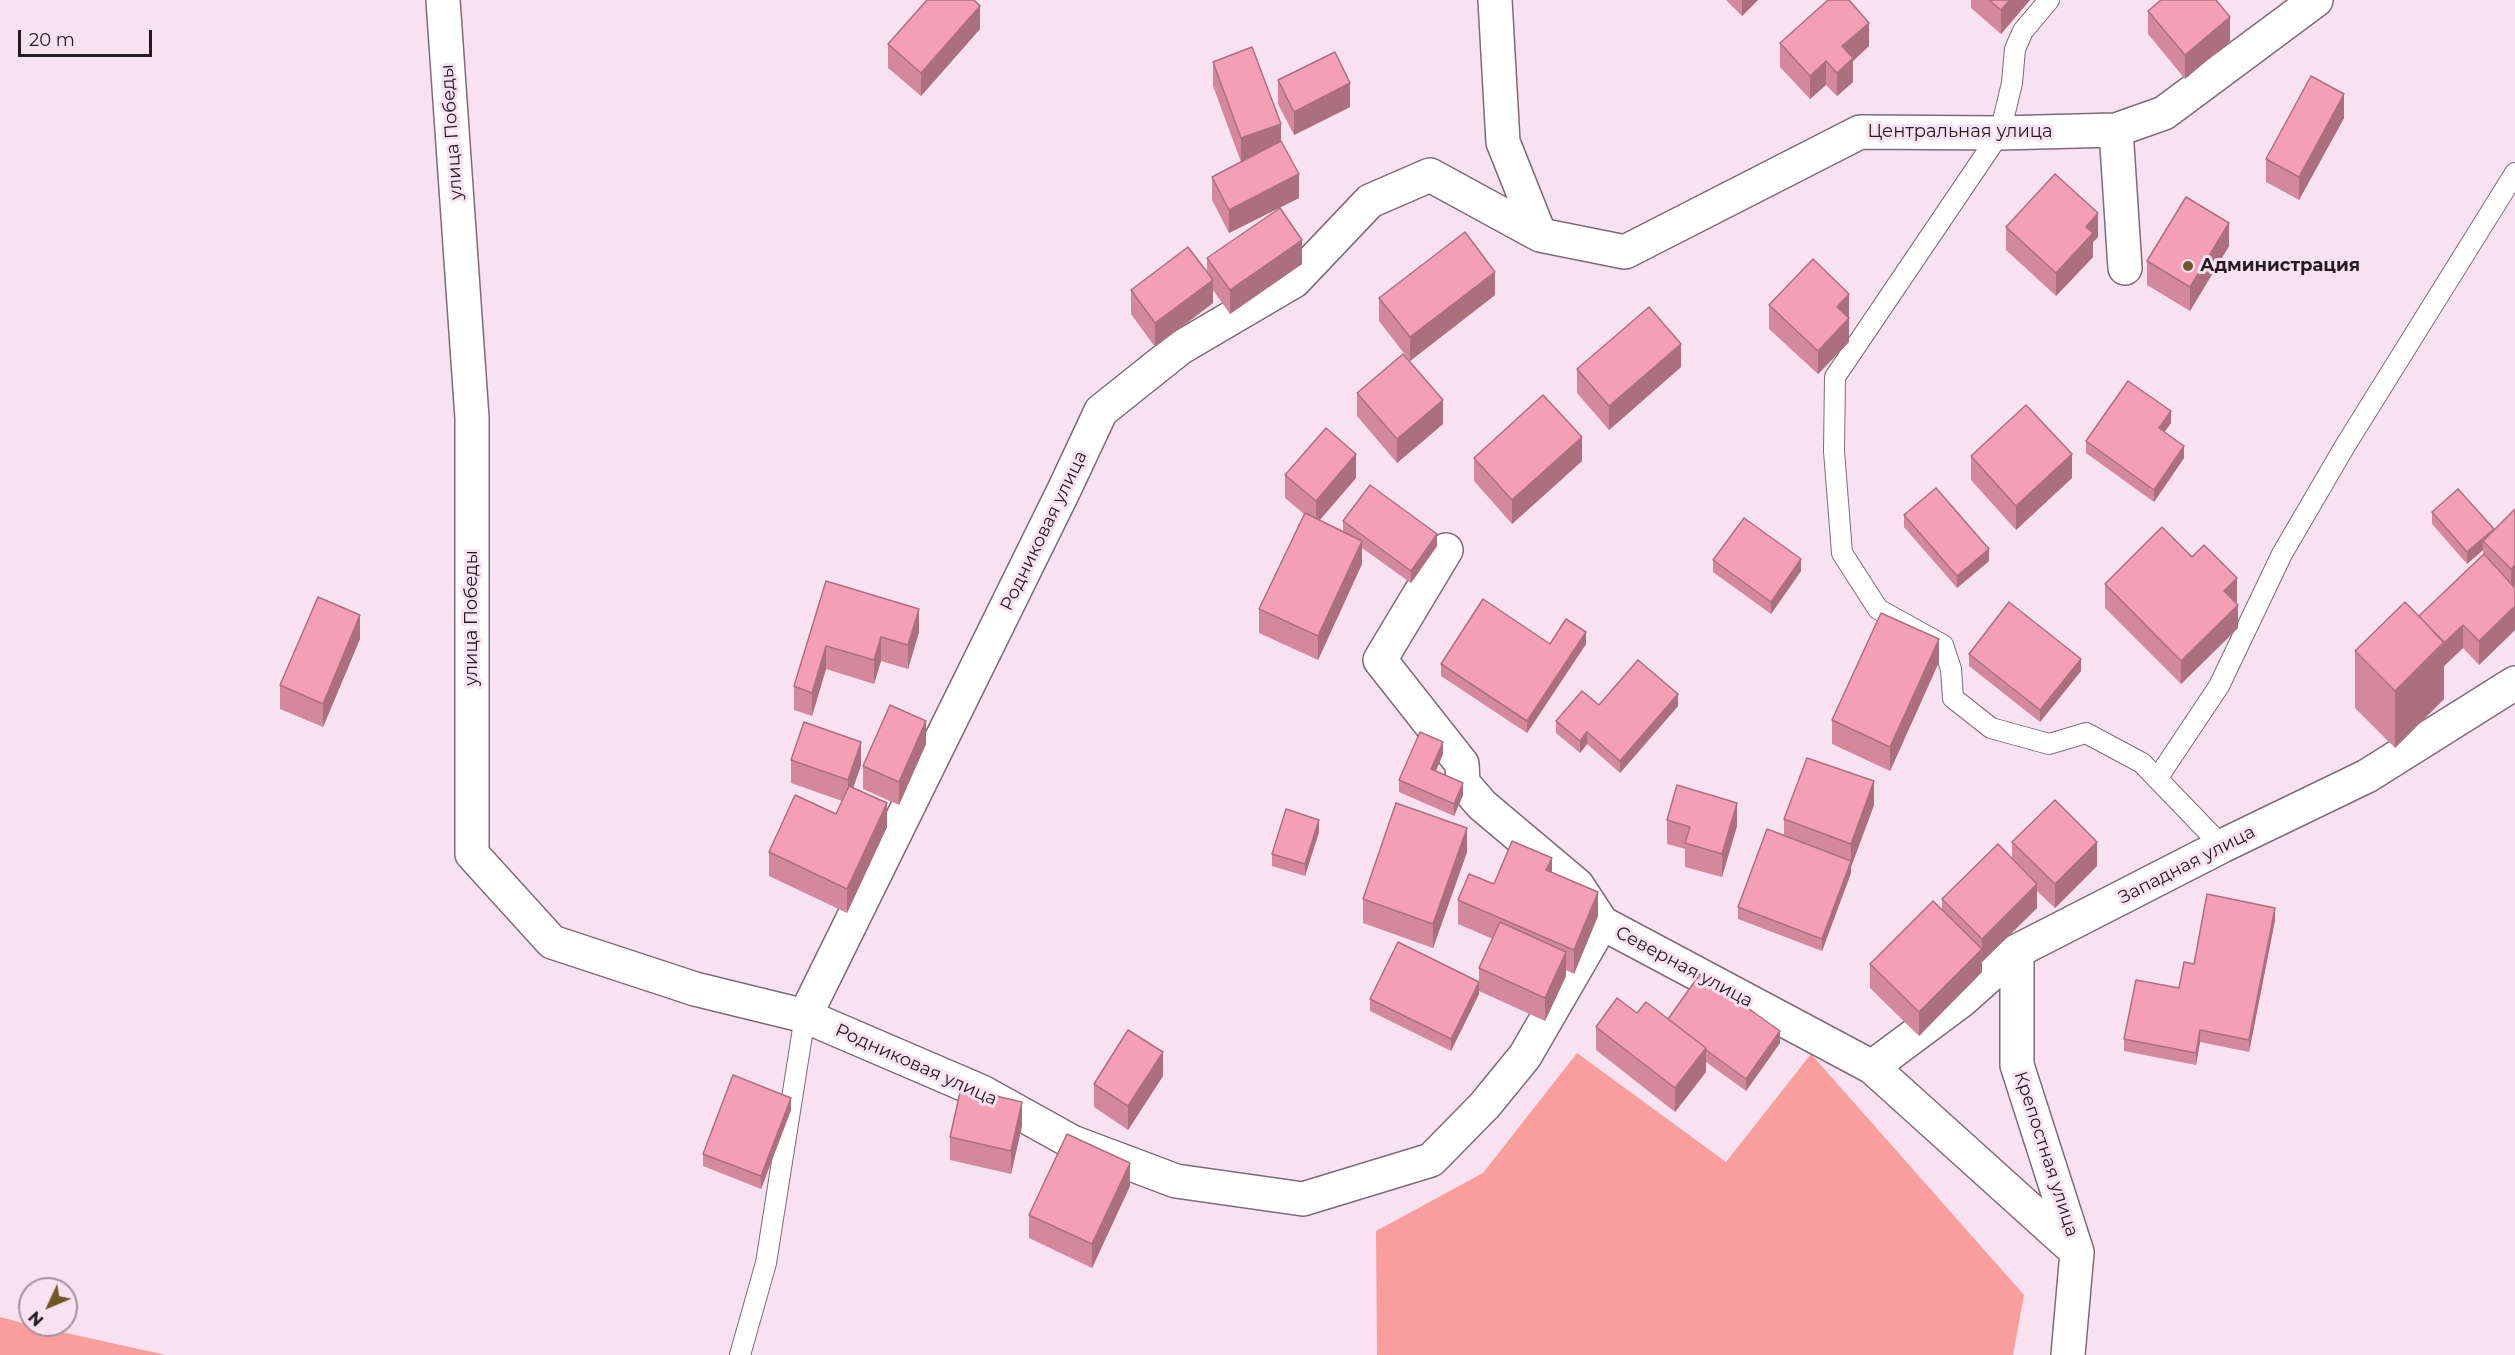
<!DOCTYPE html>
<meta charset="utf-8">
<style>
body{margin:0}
#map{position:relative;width:2515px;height:1355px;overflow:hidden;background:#f9e2f0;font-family:Montserrat,sans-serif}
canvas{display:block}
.north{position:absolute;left:18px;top:1277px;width:60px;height:60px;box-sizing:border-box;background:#f9e2f0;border:2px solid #a3929d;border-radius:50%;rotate:226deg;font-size:16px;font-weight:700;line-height:24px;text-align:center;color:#231b20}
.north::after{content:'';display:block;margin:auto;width:21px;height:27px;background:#715829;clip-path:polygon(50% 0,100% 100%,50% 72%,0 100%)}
.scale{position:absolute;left:18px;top:30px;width:134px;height:27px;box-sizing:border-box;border:3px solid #231b20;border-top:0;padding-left:8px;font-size:18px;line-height:21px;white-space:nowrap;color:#231b20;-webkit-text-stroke:4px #f9e2f0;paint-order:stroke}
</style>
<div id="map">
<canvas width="2515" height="1355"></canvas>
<div class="north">N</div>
<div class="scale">20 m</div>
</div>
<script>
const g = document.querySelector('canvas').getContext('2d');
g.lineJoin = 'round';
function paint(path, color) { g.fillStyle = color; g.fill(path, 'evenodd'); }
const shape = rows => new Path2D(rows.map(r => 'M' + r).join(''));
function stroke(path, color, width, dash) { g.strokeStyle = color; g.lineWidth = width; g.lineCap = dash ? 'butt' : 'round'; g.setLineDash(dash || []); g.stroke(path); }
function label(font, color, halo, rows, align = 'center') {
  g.font = font + ' Montserrat,sans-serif'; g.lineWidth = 6; g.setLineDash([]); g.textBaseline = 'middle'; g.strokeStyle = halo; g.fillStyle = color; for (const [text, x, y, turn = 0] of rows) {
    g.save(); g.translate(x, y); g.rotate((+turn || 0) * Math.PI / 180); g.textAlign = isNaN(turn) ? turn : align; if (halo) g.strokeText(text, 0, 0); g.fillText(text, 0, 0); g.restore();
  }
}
paint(shape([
 [1577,1053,1726,1162,1811,1054,2024,1295,2013,1355,1377,1355,1376,1231,1483,1173],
 [0,1317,30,1325,166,1355,0,1355]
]), '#f99e9c');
const service = shape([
 [2049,0,2023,31,2015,49,2012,83,2000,133,1835,377,1834,451,1842,553,1878,609,1943,645,1951,669,1953,698,1991,728,2049,744,2086,733,2142,763,2222,846],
 [2157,779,2219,686,2282,554,2345,446,2515,173],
 [740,1355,766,1263,805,1016]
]);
const minor = shape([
 [443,0,472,418,472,854,552,942,695,989,805,1016,982,1092,1072,1142,1176,1181,1303,1199,1431,1160,1485,1105,1525,1056,1602,923],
 [1495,0,1503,142,1540,235],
 [2116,130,2125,268],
 [1446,550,1380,660,1462,764,1463,783,1482,805,1577,885,1602,923,1872,1067,2077,1252],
 [2017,951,2017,1065,2077,1252,2068,1355],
 [805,1016,1064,490,1101,411,1180,348,1294,281,1370,201,1430,175,1540,235,1625,252,1860,132,2000,133,2116,130,2164,113,2316,0],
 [1872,1067,1962,1000,2017,951,2222,846,2367,776,2515,683]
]);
stroke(service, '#7f6b77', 22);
stroke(minor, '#7f6b77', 36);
stroke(service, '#fff', 20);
stroke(minor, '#fff', 33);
paint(shape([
 [1726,0,1758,0,1742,16],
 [1971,0,2030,0,2001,34,1971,8],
 [2148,11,2230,41,2185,79,2148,34],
 [980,29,921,96,888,68,888,44],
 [1780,43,1869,46,1853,61,1853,82,1837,96,1826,85,1810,99,1780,67],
 [1213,62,1281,142,1299,198,1229,233,1212,200,1212,177,1241,162,1213,86],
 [1278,80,1350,107,1294,135,1278,104],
 [2344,118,2299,200,2266,182,2266,159],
 [2006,227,2098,237,2093,242,2093,257,2056,296,2006,250],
 [2229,246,2190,311,2147,285,2147,261],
 [1207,258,1302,264,1230,314,1213,290,1213,303,1155,347,1131,314,1131,290,1207,273],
 [1495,295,1410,361,1379,321,1379,298],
 [1769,305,1849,317,1849,342,1818,374,1769,329],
 [1681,367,1609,430,1577,393,1577,369],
 [1357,393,1443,424,1397,463,1357,416],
 [2171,423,2164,432,2184,458,2154,502,2086,453,2086,441],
 [1971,456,2072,478,2016,530,1971,480],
 [1474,458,1582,461,1512,524,1474,481],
 [1285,475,1356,478,1320,520,1343,531,1343,521,1437,546,1411,583,1362,548,1362,564,1318,660,1259,633,1259,609,1304,514,1285,498],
 [2515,510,2515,630,2479,665,2463,648,2444,666,2444,699,2395,748,2355,708,2355,651,2419,616,2483,555,2483,550,2467,564,2432,524,2432,512,2494,531],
 [1904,515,1989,561,1957,588,1904,527],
 [1713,560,1801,571,1771,614,1713,572],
 [826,581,919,632,908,669,881,661,874,684,826,669,812,716,794,710,794,686],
 [2105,584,2237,601,2236,602,2238,628,2181,684,2105,608],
 [360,639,323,727,280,709,280,685],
 [1550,644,1586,644,1527,733,1441,676,1441,664],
 [1969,654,2081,671,2040,722,1969,666],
 [1939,662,1890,771,1832,744,1832,720],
 [1599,705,1678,706,1620,773,1587,744,1580,753,1556,733,1556,721],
 [926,744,899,805,863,789,863,766],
 [1443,754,1436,771,1463,795,1454,816,1399,792,1399,780],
 [791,760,861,765,853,788,887,827,847,913,769,876,769,852,836,814,842,801,791,783],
 [1874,805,1851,867,1851,873,1822,951,1738,919,1738,907,1784,836,1784,819],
 [1667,820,1737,826,1722,877,1685,867,1685,849,1667,844],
 [1319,832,1305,876,1272,866,1272,854],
 [2012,842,2097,866,2055,908,2037,891,2037,908,1982,962,1982,972,1919,1036,1870,988,1870,964,1942,910,1942,899,2012,859],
 [1467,852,1433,948,1363,923,1363,899],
 [1552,873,1598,916,1574,974,1566,970,1566,976,1545,1021,1479,991,1479,968,1493,939,1458,924,1458,900,1494,884],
 [2275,920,2249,1052,2200,1042,2196,1065,2124,1051,2124,1039,2179,988,2194,964],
 [1479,994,1451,1051,1370,1011,1370,999],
 [1637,1013,1668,1019,1780,1043,1746,1091,1706,1062,1706,1072,1675,1112,1596,1050,1596,1027],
 [1163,1076,1128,1130,1094,1107,1094,1084],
 [791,1110,761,1189,703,1166,703,1154],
 [1022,1126,1011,1174,950,1160,950,1137],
 [1130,1186,1092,1268,1029,1238,1029,1215]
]), '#d3889d');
paint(shape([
 [1742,0,1758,0,1742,16],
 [2010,0,2030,0,2001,34,2001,10],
 [980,6,980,29,921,96,921,73],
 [2230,17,2230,41,2185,79,2185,55],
 [1869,23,1869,46,1853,61,1853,82,1837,96,1837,73,1842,46],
 [1826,61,1826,85,1810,99,1810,76],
 [1350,83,1350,107,1294,135,1294,112],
 [2344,94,2344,118,2299,200,2299,177],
 [1281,124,1281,147,1241,162,1241,138],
 [1299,174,1299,198,1229,233,1229,210],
 [2098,213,2098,237,2093,242,2093,257,2056,296,2056,273,2086,227],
 [2229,223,2229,246,2190,311,2190,287],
 [1302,240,1302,264,1230,314,1230,290],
 [1495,272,1495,295,1410,361,1410,337],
 [1213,280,1213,303,1155,347,1155,323],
 [1849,294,1849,317,1837,330,1837,307],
 [1849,318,1849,342,1818,374,1818,351],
 [1681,344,1681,367,1609,430,1609,406],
 [1443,400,1443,424,1397,463,1397,439],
 [2171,411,2171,423,2159,440,2159,428],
 [1582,437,1582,461,1512,524,1512,500],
 [2184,446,2184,458,2154,502,2154,490],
 [1356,454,1356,478,1316,524,1316,501],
 [2072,454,2072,478,2016,530,2016,506],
 [2494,529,2494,541,2483,541,2483,550,2467,564,2467,552],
 [1437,534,1437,546,1411,583,1411,571],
 [1362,541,1362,564,1318,660,1318,636],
 [1989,549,1989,561,1957,588,1957,576],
 [1801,559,1801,571,1771,614,1771,602],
 [2515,565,2515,588,2511,592,2511,569],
 [2237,578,2237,601,2224,615,2224,591],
 [2238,605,2238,628,2181,684,2181,661],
 [2515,606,2515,630,2479,665,2479,641],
 [919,609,919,632,908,669,908,645],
 [360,615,360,639,323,727,323,704],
 [2463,625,2463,648,2444,666,2444,699,2395,748,2395,691],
 [1586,632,1586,644,1527,733,1527,721],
 [881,637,881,661,874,684,874,660],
 [1939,639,1939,662,1890,771,1890,747],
 [826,646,826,669,812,716,812,693],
 [2081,659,2081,671,2040,722,2040,710],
 [1678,694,1678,706,1620,773,1620,761],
 [926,721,926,744,899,805,899,782],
 [1587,732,1587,744,1580,753,1580,741],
 [861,742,861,765,848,803,848,780],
 [1443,742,1443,754,1431,781,1431,769],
 [1874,781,1874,805,1851,867,1851,844],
 [1463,783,1463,795,1454,816,1454,804],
 [887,803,887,827,847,913,847,889],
 [1737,803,1737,826,1722,877,1722,854],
 [1319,820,1319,832,1305,876,1305,864],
 [1467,828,1467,852,1433,948,1433,924],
 [2097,842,2097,866,2055,908,2055,884],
 [1552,858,1552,881,1546,870],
 [1851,861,1851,873,1822,951,1822,939],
 [2037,884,2037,908,1982,962,1982,972,1919,1036,1919,1012,1982,949,1982,939],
 [1598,892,1598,916,1574,974,1574,950],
 [2275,908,2275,920,2249,1052,2249,1040],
 [1566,952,1566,976,1545,1021,1545,998],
 [1479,982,1479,994,1451,1051,1451,1039],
 [2200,1030,2200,1042,2196,1065,2196,1053],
 [1780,1031,1780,1043,1746,1091,1746,1079],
 [1706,1048,1706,1072,1675,1112,1675,1088],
 [1163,1052,1163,1076,1128,1130,1128,1106],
 [791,1098,791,1110,761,1189,761,1176],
 [1022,1102,1022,1126,1011,1174,1011,1151],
 [1130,1163,1130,1186,1092,1268,1092,1244]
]), '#ac6f80');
const building = shape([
 [927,0,974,0,980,6,921,73,888,44,927,0],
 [1828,0,1849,0,1869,23,1842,46,1853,58,1837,73,1826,61,1810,76,1780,43,1828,0],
 [1989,0,2010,0,2001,10,1989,0],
 [2161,0,2216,0,2230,17,2185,55,2148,11,2161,0],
 [1252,47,1281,124,1241,138,1213,62,1252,47],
 [1335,52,1350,83,1294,112,1278,80,1335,52],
 [2311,76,2344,94,2299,177,2266,159,2311,76],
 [1281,141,1299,174,1229,210,1212,177,1281,141],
 [2055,174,2098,213,2086,227,2093,233,2056,273,2006,227,2055,174],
 [2186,197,2229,223,2190,287,2147,261,2186,197],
 [1280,208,1302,240,1230,290,1207,258,1280,208],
 [1465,232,1495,272,1410,337,1379,298,1465,232],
 [1188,247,1213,280,1155,323,1131,290,1188,247],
 [1813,259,1849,294,1837,307,1849,318,1818,351,1769,305,1813,259],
 [1649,307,1681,344,1609,406,1577,369,1649,307],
 [1403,354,1443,400,1397,439,1357,393,1403,354],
 [2128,381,2171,411,2159,428,2184,446,2154,490,2086,441,2128,381],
 [1543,395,1582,437,1512,500,1474,458,1543,395],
 [2026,405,2072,454,2016,506,1971,456,2026,405],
 [1326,428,1356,454,1316,501,1285,475,1326,428],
 [1370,485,1437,534,1411,571,1343,521,1370,485],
 [1936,488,1989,549,1957,576,1904,515,1936,488],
 [2458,489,2494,529,2467,552,2432,512,2458,489],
 [2515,509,2515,565,2511,569,2483,541,2515,509],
 [1305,513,1362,541,1318,636,1259,609,1305,513],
 [1744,518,1801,559,1771,602,1713,560,1744,518],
 [2162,527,2192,557,2204,545,2237,578,2224,591,2238,605,2181,661,2105,584,2162,527],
 [2484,554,2515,588,2515,606,2479,641,2463,625,2444,643,2419,616,2484,554],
 [826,581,919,609,908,645,881,637,874,660,826,646,812,693,794,686,826,581],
 [318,597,360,615,323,704,280,685,318,597],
 [1483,599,1550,644,1566,619,1586,632,1527,721,1441,664,1483,599],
 [2009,602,2081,659,2040,710,1969,654,2009,602],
 [2405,602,2444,642,2395,691,2355,651,2405,602],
 [1881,613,1939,639,1890,747,1832,720,1881,613],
 [1638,660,1678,694,1620,761,1587,732,1580,741,1556,721,1582,691,1599,705,1638,660],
 [890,705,926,721,899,782,863,766,890,705],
 [804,722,861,742,848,780,791,760,804,722],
 [1420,732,1443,742,1431,769,1463,783,1454,804,1399,780,1420,732],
 [1807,758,1874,781,1851,844,1784,819,1807,758],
 [1677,785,1737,803,1722,854,1685,843,1690,827,1667,820,1677,785],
 [849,786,887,803,847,889,769,852,795,795,836,814,849,786],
 [2055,800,2097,842,2055,884,2012,842,2055,800],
 [1396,803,1467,828,1433,924,1363,899,1396,803],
 [1286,809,1319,820,1305,864,1272,854,1286,809],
 [1767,829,1851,861,1822,939,1738,907,1767,829],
 [1512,841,1552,858,1546,870,1598,892,1574,950,1458,900,1469,874,1494,884,1512,841],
 [1998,844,2037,884,1982,939,1942,899,1998,844],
 [2207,894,2275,908,2249,1040,2200,1030,2196,1053,2124,1039,2136,980,2179,988,2184,962,2194,964,2207,894],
 [1933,901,1982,949,1919,1012,1870,964,1933,901],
 [1500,922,1566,952,1545,998,1479,968,1500,922],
 [1398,942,1479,982,1451,1039,1370,999,1398,942],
 [1700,974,1780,1031,1746,1079,1706,1050,1706,1048,1668,1019,1700,974],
 [1617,998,1637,1013,1646,1002,1706,1048,1675,1088,1596,1027,1617,998],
 [1128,1030,1163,1052,1128,1106,1094,1084,1128,1030],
 [733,1075,791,1098,761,1176,703,1154,733,1075],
 [961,1088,1022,1102,1011,1151,950,1137,961,1088],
 [1067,1134,1130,1163,1092,1244,1029,1215,1067,1134]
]);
paint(building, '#f59eb7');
stroke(building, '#ac6f80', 1.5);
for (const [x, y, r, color] of [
 [2188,266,6,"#715829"]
]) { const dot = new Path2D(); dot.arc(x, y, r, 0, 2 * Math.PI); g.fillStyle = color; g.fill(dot); stroke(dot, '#f9e2f0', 2); }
label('18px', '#231b20', '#f9e2f0', [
 ["улица Победы",452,132,-94],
 ["Центральная улица",1960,132],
 ["Родниковая улица",1044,531,-64],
 ["улица Победы",472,618,-90],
 ["Западная улица",2187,865,-27],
 ["Северная улица",1684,967,28],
 ["Родниковая улица",916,1065,24],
 ["Крепостная улица",2046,1154,72]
]);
label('bold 18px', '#231b20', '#f9e2f0', [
 ["Администрация",2200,266]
], 'left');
</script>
